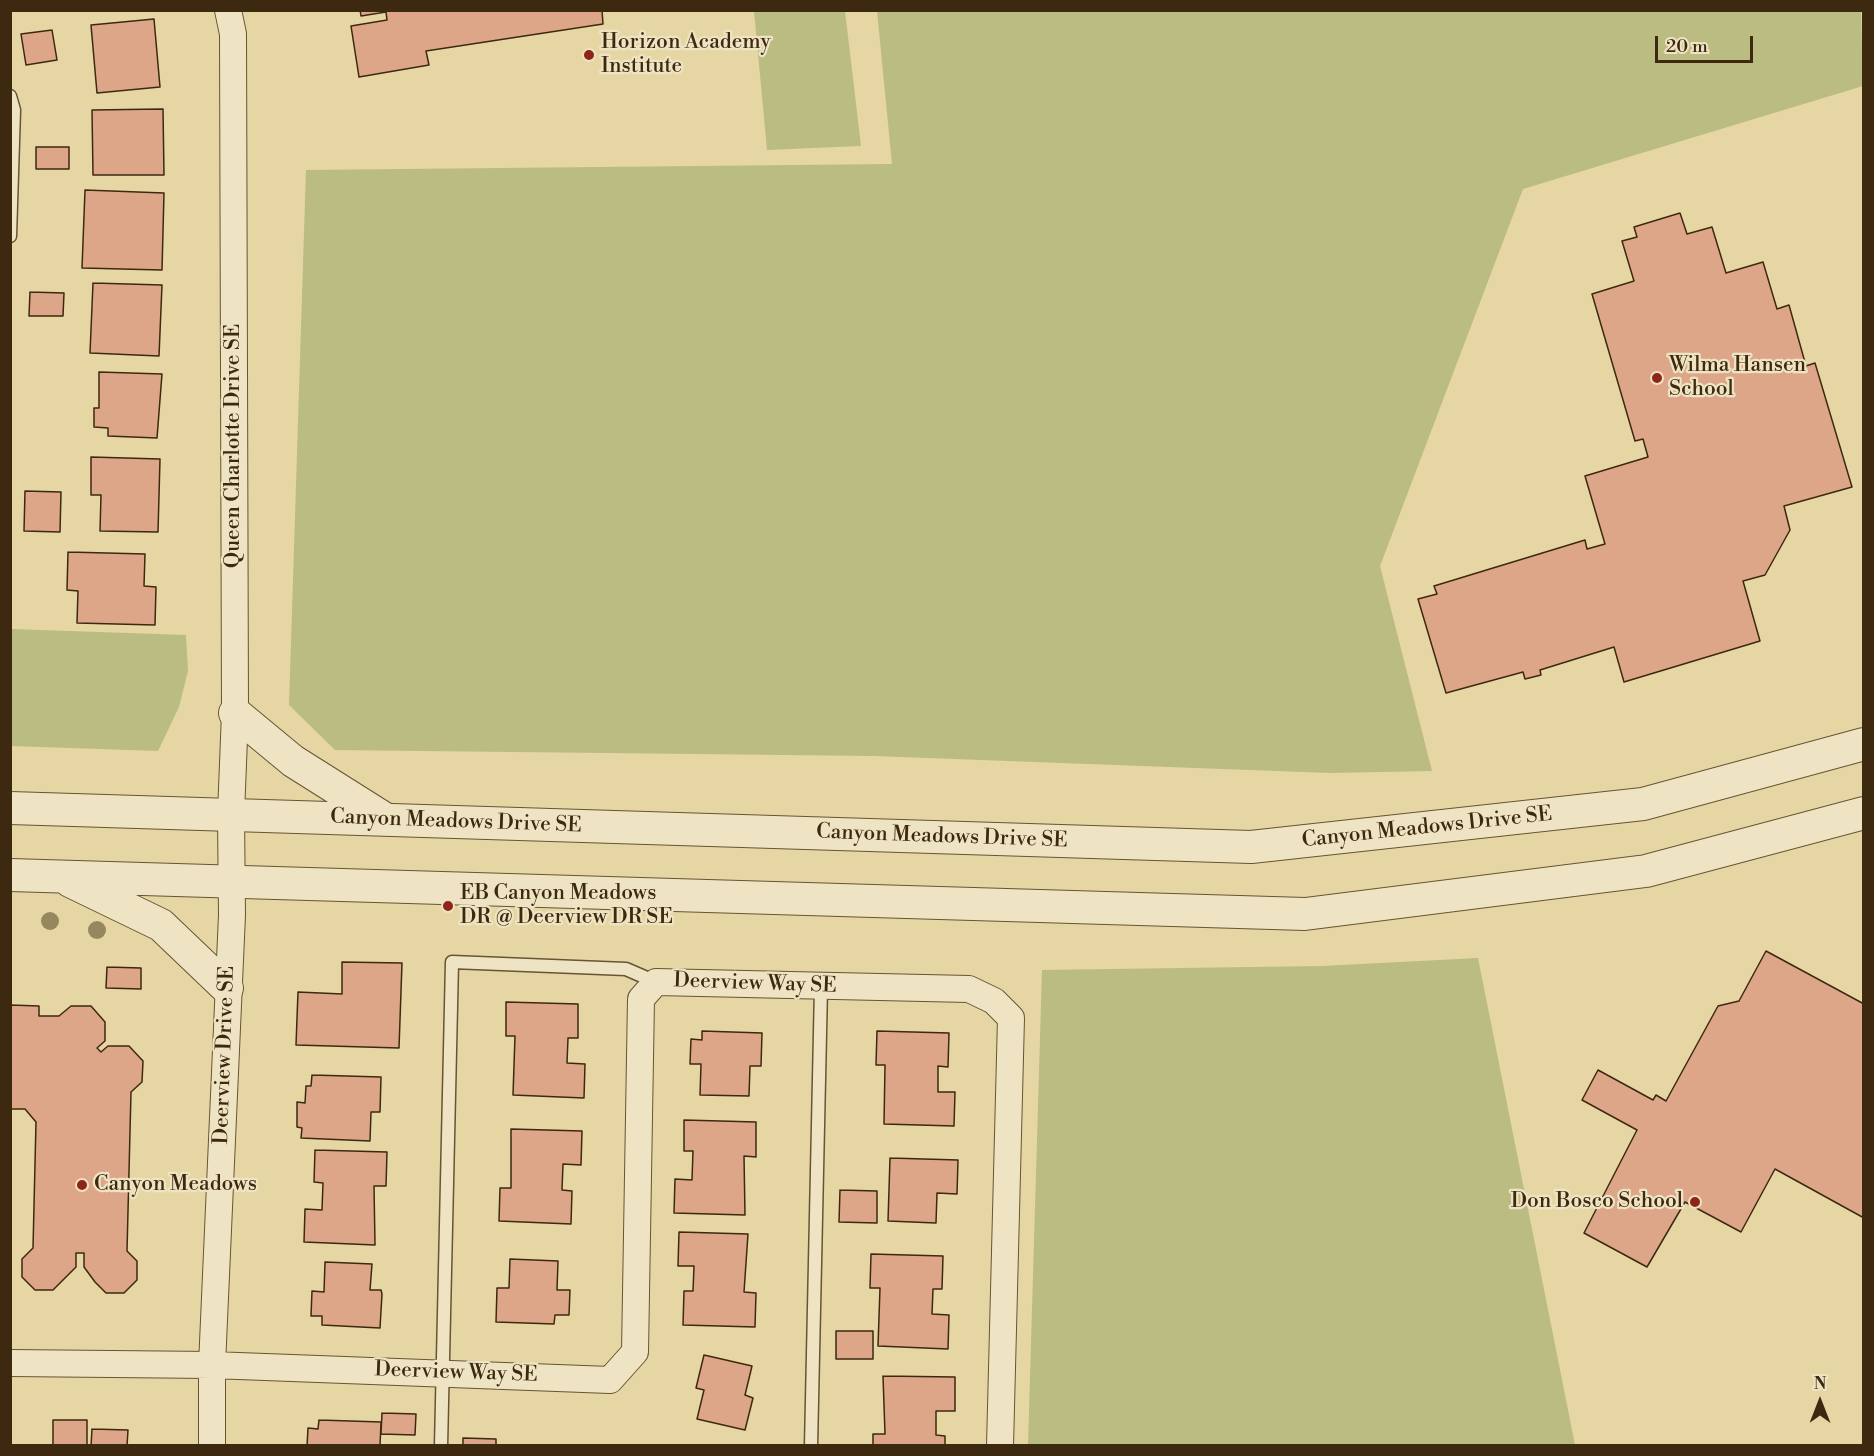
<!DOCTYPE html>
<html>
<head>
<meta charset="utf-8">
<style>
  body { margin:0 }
  #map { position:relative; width:1874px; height:1456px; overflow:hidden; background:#e5d6a3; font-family:"Libre Bodoni",serif }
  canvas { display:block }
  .frame { position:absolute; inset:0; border:12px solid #3d290f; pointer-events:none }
  .north { position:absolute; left:1790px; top:1372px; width:60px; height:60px; -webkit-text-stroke:4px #eee4c3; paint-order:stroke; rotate:0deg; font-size:16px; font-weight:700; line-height:24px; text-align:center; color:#3d290f }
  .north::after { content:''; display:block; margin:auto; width:21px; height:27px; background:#3d290f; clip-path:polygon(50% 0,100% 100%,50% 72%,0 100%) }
  .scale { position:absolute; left:1655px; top:36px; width:98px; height:27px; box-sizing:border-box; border:3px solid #3d290f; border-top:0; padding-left:8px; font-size:18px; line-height:21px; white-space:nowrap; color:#3d290f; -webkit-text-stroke:4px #eee4c3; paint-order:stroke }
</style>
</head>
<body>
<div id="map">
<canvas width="1874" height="1456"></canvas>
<div class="frame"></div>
<div class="north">N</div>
<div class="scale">20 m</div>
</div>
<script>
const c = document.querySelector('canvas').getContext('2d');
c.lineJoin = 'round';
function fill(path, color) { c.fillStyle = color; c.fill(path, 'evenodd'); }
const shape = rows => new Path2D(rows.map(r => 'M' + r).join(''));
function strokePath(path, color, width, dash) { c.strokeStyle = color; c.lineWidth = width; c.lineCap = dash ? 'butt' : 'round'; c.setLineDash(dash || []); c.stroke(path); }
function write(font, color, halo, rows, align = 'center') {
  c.font = font + ' "Libre Bodoni",serif'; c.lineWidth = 4.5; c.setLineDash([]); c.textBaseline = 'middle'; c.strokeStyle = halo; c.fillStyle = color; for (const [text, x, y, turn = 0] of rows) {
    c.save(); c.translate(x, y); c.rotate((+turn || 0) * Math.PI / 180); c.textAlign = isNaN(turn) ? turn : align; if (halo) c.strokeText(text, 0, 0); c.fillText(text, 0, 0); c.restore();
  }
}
const green = shape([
  [754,11,845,11,861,146,767,150],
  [877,11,1861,11,1863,86,1523,189,1380,566,1432,771,1330,773,874,756,335,750,289,705,306,170,892,164],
  [12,629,186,635,188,671,179,707,158,751,11,746],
  [1478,958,1575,1445,1028,1445,1042,970,1322,966]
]);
const building = shape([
  [360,10,602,10,603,24,426,51,429,65,359,77,351,26,387,20,386,12,361,16,360,10],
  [154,19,160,87,97,93,91,25,154,19],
  [52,30,57,60,26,65,21,34,52,30],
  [163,109,164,175,93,175,92,110,163,109],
  [36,147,69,147,69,169,36,169,36,147],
  [85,190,164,193,162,270,82,268,85,190],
  [1680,213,1687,234,1712,227,1726,273,1763,262,1777,309,1789,305,1806,366,1815,363,1852,487,1784,506,1790,530,1765,575,1743,581,1760,641,1624,682,1614,647,1540,670,1541,675,1525,679,1523,672,1446,693,1418,599,1437,594,1434,586,1585,540,1587,549,1605,544,1585,476,1648,457,1643,439,1635,441,1592,294,1634,281,1622,241,1637,237,1634,227,1680,213],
  [93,283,162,285,159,356,90,353,93,283],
  [30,292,64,293,63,316,29,316,30,292],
  [99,372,162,374,157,438,108,436,108,428,94,427,94,408,99,408,99,372],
  [91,457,160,459,158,532,100,531,101,495,91,495,91,457],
  [25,491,61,492,60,532,24,531,25,491],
  [68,552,145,554,144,586,156,587,155,625,77,623,78,591,67,590,68,552],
  [1766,951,1864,1004,1864,1218,1775,1169,1741,1232,1685,1202,1647,1267,1584,1233,1637,1130,1582,1100,1598,1070,1653,1100,1656,1095,1666,1101,1718,1006,1739,1001,1766,951],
  [342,962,402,963,399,1048,296,1045,298,992,342,994,342,962],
  [107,967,141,968,141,989,106,988,107,967],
  [506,1002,578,1004,578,1038,568,1038,567,1063,585,1064,584,1098,513,1095,515,1036,506,1036,506,1002],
  [10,1005,39,1006,39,1016,59,1016,71,1006,91,1006,105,1022,105,1041,97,1048,101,1052,108,1046,129,1046,143,1061,142,1082,131,1092,127,1251,137,1261,137,1280,124,1293,106,1293,95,1282,84,1267,84,1253,76,1253,76,1267,53,1290,35,1290,22,1277,22,1259,33,1248,36,1122,25,1109,10,1109,10,1005],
  [702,1031,762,1033,761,1066,750,1066,749,1096,700,1095,701,1064,690,1064,691,1039,702,1040,702,1031],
  [877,1031,949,1033,948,1067,938,1066,938,1092,955,1092,954,1126,884,1124,885,1065,876,1065,877,1031],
  [312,1075,381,1077,380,1112,371,1112,370,1141,301,1138,302,1128,297,1127,297,1102,305,1103,306,1086,311,1086,312,1075],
  [684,1120,756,1122,756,1157,744,1156,745,1215,674,1213,675,1179,692,1180,693,1151,684,1151,684,1120],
  [511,1129,582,1131,581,1165,563,1164,562,1190,572,1191,571,1224,499,1221,500,1188,511,1188,511,1129],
  [315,1150,387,1152,386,1186,374,1186,375,1245,304,1242,305,1209,322,1210,323,1183,314,1182,315,1150],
  [890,1158,958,1160,957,1194,937,1193,936,1223,888,1221,890,1158],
  [840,1190,877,1191,877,1223,839,1222,840,1190],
  [679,1232,748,1234,744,1292,756,1293,755,1327,683,1325,684,1291,693,1291,694,1266,678,1266,679,1232],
  [871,1254,943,1256,942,1289,933,1289,932,1314,949,1315,948,1349,878,1346,880,1288,870,1288,871,1254],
  [510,1259,558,1261,557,1290,570,1290,569,1315,555,1315,554,1324,496,1322,497,1288,509,1288,510,1259],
  [325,1262,372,1264,370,1290,381,1290,382,1294,380,1328,322,1325,322,1316,311,1316,312,1291,324,1292,325,1262],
  [836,1331,873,1331,873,1359,836,1359,836,1331],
  [704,1355,752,1366,745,1395,753,1398,745,1430,697,1419,704,1390,696,1388,704,1355],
  [883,1376,955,1377,955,1411,936,1411,936,1435,945,1436,945,1446,873,1446,873,1434,885,1434,883,1376],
  [382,1413,416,1414,415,1435,381,1434,382,1413],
  [53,1420,87,1420,87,1446,53,1446,53,1420],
  [319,1420,381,1422,380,1446,307,1446,308,1428,318,1429,319,1420],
  [92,1429,128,1430,127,1446,91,1446,92,1429],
  [463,1438,496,1439,496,1446,463,1446,463,1438]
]);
const service = shape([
  [10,96,14,110,10,236],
  [441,1446,452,962,626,969,656,982],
  [811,1446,821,987]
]);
const minor = shape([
  [10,1363,212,1365,610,1380,635,1352,641,999,656,982,969,989,994,1001,1011,1018,1000,1446],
  [212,1446,212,1365,232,915,231,814,235,713,233,34,228,10]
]);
const tertiary = shape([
  [235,713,293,761,385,819],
  [10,808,1251,847,1643,804,1864,744],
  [10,875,1305,914,1646,871,1864,813],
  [70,881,161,925,227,988]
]);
const trees = [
  [50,921],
  [97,930]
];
const markers = [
  [589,55,6,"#8f2418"],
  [1657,378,6,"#8f2418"],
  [448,906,6,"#8f2418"],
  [82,1185,6,"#8f2418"],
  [1695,1202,6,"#8f2418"]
];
const poiNames = [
  ["Horizon Academy",601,43],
  ["Institute",601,67],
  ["Wilma Hansen",1669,366],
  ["School",1669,390],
  ["EB Canyon Meadows",460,894],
  ["DR @ Deerview DR SE",460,918],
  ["Canyon Meadows",94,1185],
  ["Don Bosco School",1683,1202,"right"]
];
const streetNames = [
  ["Queen Charlotte Drive SE",234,446,-90],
  ["Canyon Meadows Drive SE",456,822,2],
  ["Canyon Meadows Drive SE",1427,828,-6],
  ["Canyon Meadows Drive SE",942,837,2],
  ["Deerview Way SE",755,984,2],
  ["Deerview Drive SE",225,1055,-88],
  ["Deerview Way SE",456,1373,2]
];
fill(green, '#babc81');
fill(building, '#dea689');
strokePath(building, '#3d290f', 1.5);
strokePath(service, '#675434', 15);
strokePath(minor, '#675434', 28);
strokePath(tertiary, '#675434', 34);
strokePath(service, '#eee4c3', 12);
strokePath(minor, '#eee4c3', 26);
strokePath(tertiary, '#eee4c3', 32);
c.fillStyle = '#96875e';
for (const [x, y] of trees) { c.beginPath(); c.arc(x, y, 9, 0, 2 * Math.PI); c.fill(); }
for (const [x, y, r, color] of markers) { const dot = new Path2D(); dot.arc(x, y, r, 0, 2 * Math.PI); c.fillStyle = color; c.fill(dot); strokePath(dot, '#eee4c3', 2); }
write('21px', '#3d290f', '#eee4c3', poiNames, 'left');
write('21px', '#3d290f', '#eee4c3', streetNames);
</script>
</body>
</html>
